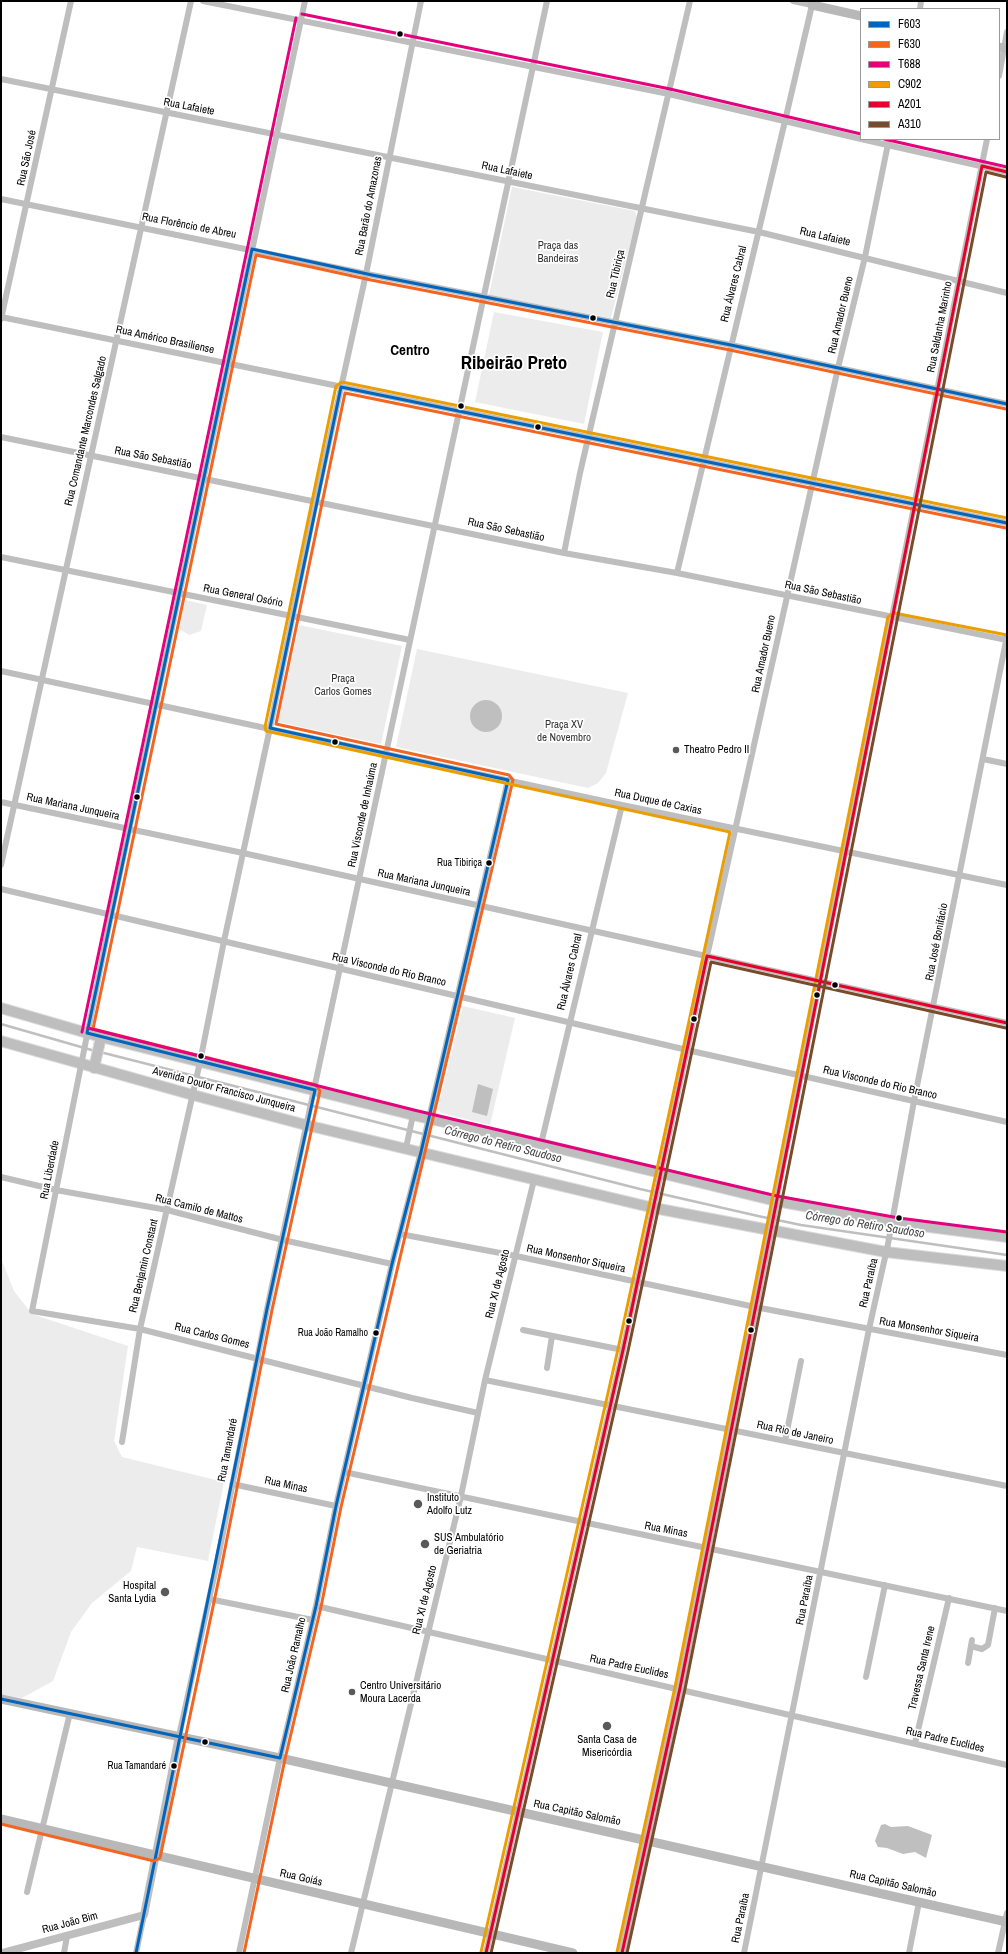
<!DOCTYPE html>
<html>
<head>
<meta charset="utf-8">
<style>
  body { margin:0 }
  #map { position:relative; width:1008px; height:1954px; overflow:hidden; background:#fff; font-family:"Archivo Narrow",sans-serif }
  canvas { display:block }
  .frame { position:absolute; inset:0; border:2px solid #000; pointer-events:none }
  .legend { position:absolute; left:860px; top:8px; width:140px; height:132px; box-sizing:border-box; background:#fff; border:1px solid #999; margin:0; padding:5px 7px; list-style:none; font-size:12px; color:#000 }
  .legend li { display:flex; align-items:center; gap:8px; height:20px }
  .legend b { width:20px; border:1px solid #999 }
</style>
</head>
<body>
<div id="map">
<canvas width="1008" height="1954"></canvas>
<div class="frame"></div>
<ul class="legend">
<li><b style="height:5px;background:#0065bd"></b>F603</li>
<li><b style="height:5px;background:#f26522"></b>F630</li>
<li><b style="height:5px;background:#e5007d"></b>T688</li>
<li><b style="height:5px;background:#eb9e00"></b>C902</li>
<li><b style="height:5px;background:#e4002b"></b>A201</li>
<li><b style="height:5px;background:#7a4b2a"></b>A310</li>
</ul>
</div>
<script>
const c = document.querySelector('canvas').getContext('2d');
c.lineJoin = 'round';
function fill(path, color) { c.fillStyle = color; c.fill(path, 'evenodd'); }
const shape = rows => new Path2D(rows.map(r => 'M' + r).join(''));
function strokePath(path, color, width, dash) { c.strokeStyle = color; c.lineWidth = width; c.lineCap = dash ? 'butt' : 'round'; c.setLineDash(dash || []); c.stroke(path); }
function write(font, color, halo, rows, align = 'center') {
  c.font = font + ' "Archivo Narrow",sans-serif'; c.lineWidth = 3.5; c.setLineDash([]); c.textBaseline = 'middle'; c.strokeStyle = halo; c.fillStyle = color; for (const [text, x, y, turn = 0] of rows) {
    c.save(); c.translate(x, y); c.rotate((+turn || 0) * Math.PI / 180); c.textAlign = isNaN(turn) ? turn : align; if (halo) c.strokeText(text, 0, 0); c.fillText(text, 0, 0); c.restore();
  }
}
const green = shape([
  [512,187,635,211,637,217,611,318,489,295],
  [494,312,603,332,584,424,475,402],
  [185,600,207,605,201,631,189,635,179,629],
  [299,625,402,646,381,744,278,722],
  [417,649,628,693,606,773,598,783,588,788,396,747],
  [463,1006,515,1018,490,1125,441,1113,438,1109],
  [1,1258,14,1291,32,1314,128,1346,114,1441,122,1457,224,1482,208,1561,137,1547,131,1571,92,1603,71,1632,53,1681,22,1698,1,1695]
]);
const water = shape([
  '470 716a16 16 0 1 1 32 0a16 16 0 1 1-32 0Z',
  [478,1084,493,1089,487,1116,472,1112],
  [885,1824,891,1827,908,1826,932,1835,926,1858,915,1852,903,1854,887,1848,878,1847,875,1841,881,1825]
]);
const stream = shape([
  [1,1024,95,1051],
  [100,1052,640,1189,758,1216,801,1225,1007,1255]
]);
const minor = shape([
  [203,1,669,94,861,139],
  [305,1,111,915,32,1311,140,1329,412,1398,478,1413],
  [920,9,921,1],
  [999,76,1007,32],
  [1,79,759,232,1007,293],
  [861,139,1007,172],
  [1,199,372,275,731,345,1007,404],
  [1,317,1007,523],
  [1,319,71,1],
  [1,437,564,553,677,573,1007,640],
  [564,553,580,473,690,1],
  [1,557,410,640],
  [677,573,785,121,812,5,793,1],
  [1,671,622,805,1007,885],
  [983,759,1007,764],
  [1,802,243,853,1007,1023],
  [1,865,191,1],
  [1,889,687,1050,1007,1122],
  [541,1144,622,805],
  [406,1148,413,1115],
  [1,1177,56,1190,167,1210,283,1240,392,1264],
  [776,1201,987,139],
  [400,1234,516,1256,755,1307,1007,1355],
  [523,1330,623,1350],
  [547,1368,552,1336],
  [485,1380,1007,1486],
  [785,1441,801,1361],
  [122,1442,140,1329,200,1062,224,941,270,728,316,501,366,274,421,1],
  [344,1472,1007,1611],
  [232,1484,336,1506],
  [209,1599,313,1620],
  [316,1606,1007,1765],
  [971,1646,982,1649,988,1645,995,1608],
  [968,1663,972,1640],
  [866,1677,885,1585],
  [179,1736,217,1563,267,1309,547,1],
  [915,1743,949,1598],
  [27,1892,70,1713],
  [64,1953,67,1936],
  [136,1953,144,1915],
  [239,1953,280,1758,316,1606,336,1506,392,1264,421,1152,508,780],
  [351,1953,461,1496,485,1380,534,1180],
  [486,1953,623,1350,707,956,838,368,865,257,889,139],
  [744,1953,869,1329,888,1244,914,1101,1007,636],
  [909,1953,919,1902],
  [998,1953,1007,1913]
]);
const tertiary = shape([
  [2,1953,144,1915,179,1736],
  [622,1953,680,1688,776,1201]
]);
const secondary = shape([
  [812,1,812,5,861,16],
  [999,47,1007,49],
  [1,1699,280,1758,1007,1922],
  [1,1819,573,1953]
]);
const primary = shape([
  [1,1008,101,1037,413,1115,541,1144,776,1201,898,1223,1007,1237],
  [1,1041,193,1095,306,1125,654,1208,886,1252,1007,1266],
  [94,1068,101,1037]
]);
const bus1 = shape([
  [1,1699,280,1758,316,1606,336,1506,392,1264,421,1152,508,780,270,728,341,387,1007,523],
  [136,1953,267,1309,315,1090,87,1033,252,249,372,275,731,345,1007,404]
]);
const bus2 = shape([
  [1,1824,154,1861,160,1858,222,1564,272,1310,320,1091,316,1085,93,1029,256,255,371,280,730,350,1006,409],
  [244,1953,285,1759,321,1607,341,1507,513,780,509,775,276,724,345,393,1006,528]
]);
const bus3 = shape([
  [302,14,670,89,861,134],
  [884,139,1007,167],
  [88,1028,414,1110,777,1196,899,1218,1007,1232],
  [82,1032,296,18]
]);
const bus4 = shape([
  [481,1952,618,1349,730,832,266,731,265,727,336,386,342,382,1007,518],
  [617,1952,675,1687,888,617,894,613,1007,635]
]);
const bus5 = shape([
  [486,1953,623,1350,707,956,1007,1023],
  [622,1953,680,1688,982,166,1007,172]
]);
const bus6 = shape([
  [491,1953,628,1351,711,962,1006,1028],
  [627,1953,685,1689,986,172,1006,177]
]);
const markers = [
  [400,34,3.5,"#000"],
  [593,318,3.5,"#000"],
  [461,406,3.5,"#000"],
  [538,427,3.5,"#000"],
  [335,742,3.5,"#000"],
  [676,750,4,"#595959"],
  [137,797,3.5,"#000"],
  [489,863,3.5,"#000"],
  [835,985,3.5,"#000"],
  [817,995,3.5,"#000"],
  [694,1019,3.5,"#000"],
  [201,1056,3.5,"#000"],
  [899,1218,3.5,"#000"],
  [629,1321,3.5,"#000"],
  [751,1330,3.5,"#000"],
  [376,1333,3.5,"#000"],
  [418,1504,5,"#595959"],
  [425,1544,5,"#595959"],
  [165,1592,5,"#595959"],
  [352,1692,4,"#595959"],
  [607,1726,5,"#595959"],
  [205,1742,3.5,"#000"],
  [174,1766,3.5,"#000"]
];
const busNames = [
  ["Rua Tibiriça",482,863],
  ["Rua João Ramalho",368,1333],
  ["Rua Tamandaré",166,1766]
];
const streetNames = [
  ["Rua Lafaiete",189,107,11],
  ["Rua São José",27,158,-78],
  ["Rua Lafaiete",507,171,12],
  ["Rua Barão do Amazonas",369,206,-79],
  ["Rua Florêncio de Abreu",189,226,11],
  ["Rua Lafaiete",825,237,13],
  ["Rua Tibiriça",616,274,-77],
  ["Rua Álvares Cabral",734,284,-76],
  ["Rua Amador Bueno",841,315,-77],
  ["Rua Saldanha Marinho",940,327,-79],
  ["Rua Américo Brasiliense",165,340,12],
  ["Rua Comandante Marcondes Salgado",86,431,-77],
  ["Rua São Sebastião",153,458,11],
  ["Rua São Sebastião",506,530,12],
  ["Rua São Sebastião",823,593,12],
  ["Rua General Osório",243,596,11],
  ["Rua Amador Bueno",764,654,-78],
  ["Rua Duque de Caxias",658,802,12],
  ["Rua Mariana Junqueira",73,807,12],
  ["Rua Visconde de Inhaúma",363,815,-78],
  ["Rua Mariana Junqueira",424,883,12],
  ["Rua José Bonifácio",937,942,-79],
  ["Rua Visconde do Rio Branco",389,970,13],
  ["Rua Álvares Cabral",570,972,-77],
  ["Rua Visconde do Rio Branco",880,1083,13],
  ["Avenida Doutor Francisco Junqueira",224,1090,15],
  ["Rua Liberdade",50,1170,-79],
  ["Rua Camilo de Mattos",199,1209,14],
  ["Rua Monsenhor Siqueira",576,1259,12],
  ["Rua Benjamin Constant",144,1266,-77],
  ["Rua Paraíba",869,1283,-77],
  ["Rua XI de Agosto",498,1284,-76],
  ["Rua Monsenhor Siqueira",929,1330,10],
  ["Rua Carlos Gomes",212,1336,14],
  ["Rua Rio de Janeiro",795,1433,12],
  ["Rua Tamandaré",228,1450,-79],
  ["Rua Minas",286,1485,12],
  ["Rua Minas",666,1530,11],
  ["Rua XI de Agosto",425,1600,-76],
  ["Rua Paraíba",805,1600,-79],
  ["Rua João Ramalho",294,1655,-77],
  ["Rua Padre Euclides",629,1667,12],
  ["Travessa Santa Irene",922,1668,-77],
  ["Rua Padre Euclides",945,1740,13],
  ["Rua Capitão Salomão",577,1813,12],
  ["Rua Goiás",301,1878,13],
  ["Rua Capitão Salomão",893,1884,13],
  ["Rua Paraíba",741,1918,-78],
  ["Rua João Bim",70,1923,-15]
];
const parkNames = [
  ["Praça das",558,246],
  ["Bandeiras",558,259],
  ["Praça",343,679],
  ["Carlos Gomes",343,692],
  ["Praça XV",564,725],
  ["de Novembro",564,738]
];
const poiNames = [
  ["Theatro Pedro II",684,750],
  ["Instituto",427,1498],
  ["Adolfo Lutz",427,1511],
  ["SUS Ambulatório",434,1538],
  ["de Geriatria",434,1551],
  ["Hospital",156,1586,"right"],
  ["Santa Lydia",156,1599,"right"],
  ["Centro Universitário",360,1686],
  ["Moura Lacerda",360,1699],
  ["Santa Casa de",607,1740,"center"],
  ["Misericórdia",607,1753,"center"]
];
const waterNames = [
  ["Córrego do Retiro Saudoso",503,1145,14],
  ["Córrego do Retiro Saudoso",865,1225,9]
];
const districtNames = [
  ["Centro",410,351]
];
const townNames = [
  ["Ribeirão Preto",514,364]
];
fill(green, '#ececec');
fill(water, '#bfbfbf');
strokePath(stream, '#bfbfbf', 2.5);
strokePath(primary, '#dbdbdb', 12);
strokePath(minor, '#bebebe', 6);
strokePath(tertiary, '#bebebe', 8);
strokePath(secondary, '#b8b8b8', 9);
strokePath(primary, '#bebebe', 10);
strokePath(bus1, '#0065bd', 3);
strokePath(bus2, '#f26522', 3);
strokePath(bus3, '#e5007d', 3);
strokePath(bus4, '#eb9e00', 3);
strokePath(bus5, '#e4002b', 3);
strokePath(bus6, '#7a4b2a', 3);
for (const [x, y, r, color] of markers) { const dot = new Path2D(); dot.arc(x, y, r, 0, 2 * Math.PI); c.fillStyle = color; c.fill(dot); strokePath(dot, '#fff', 1.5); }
write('10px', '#000', '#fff', busNames, 'right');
write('11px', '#000', '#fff', streetNames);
write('11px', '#333', '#fff', parkNames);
write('11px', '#000', '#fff', poiNames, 'left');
write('italic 12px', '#444', '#fff', waterNames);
write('bold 15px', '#000', '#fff', districtNames);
write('bold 19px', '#000', '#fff', townNames);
</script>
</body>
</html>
